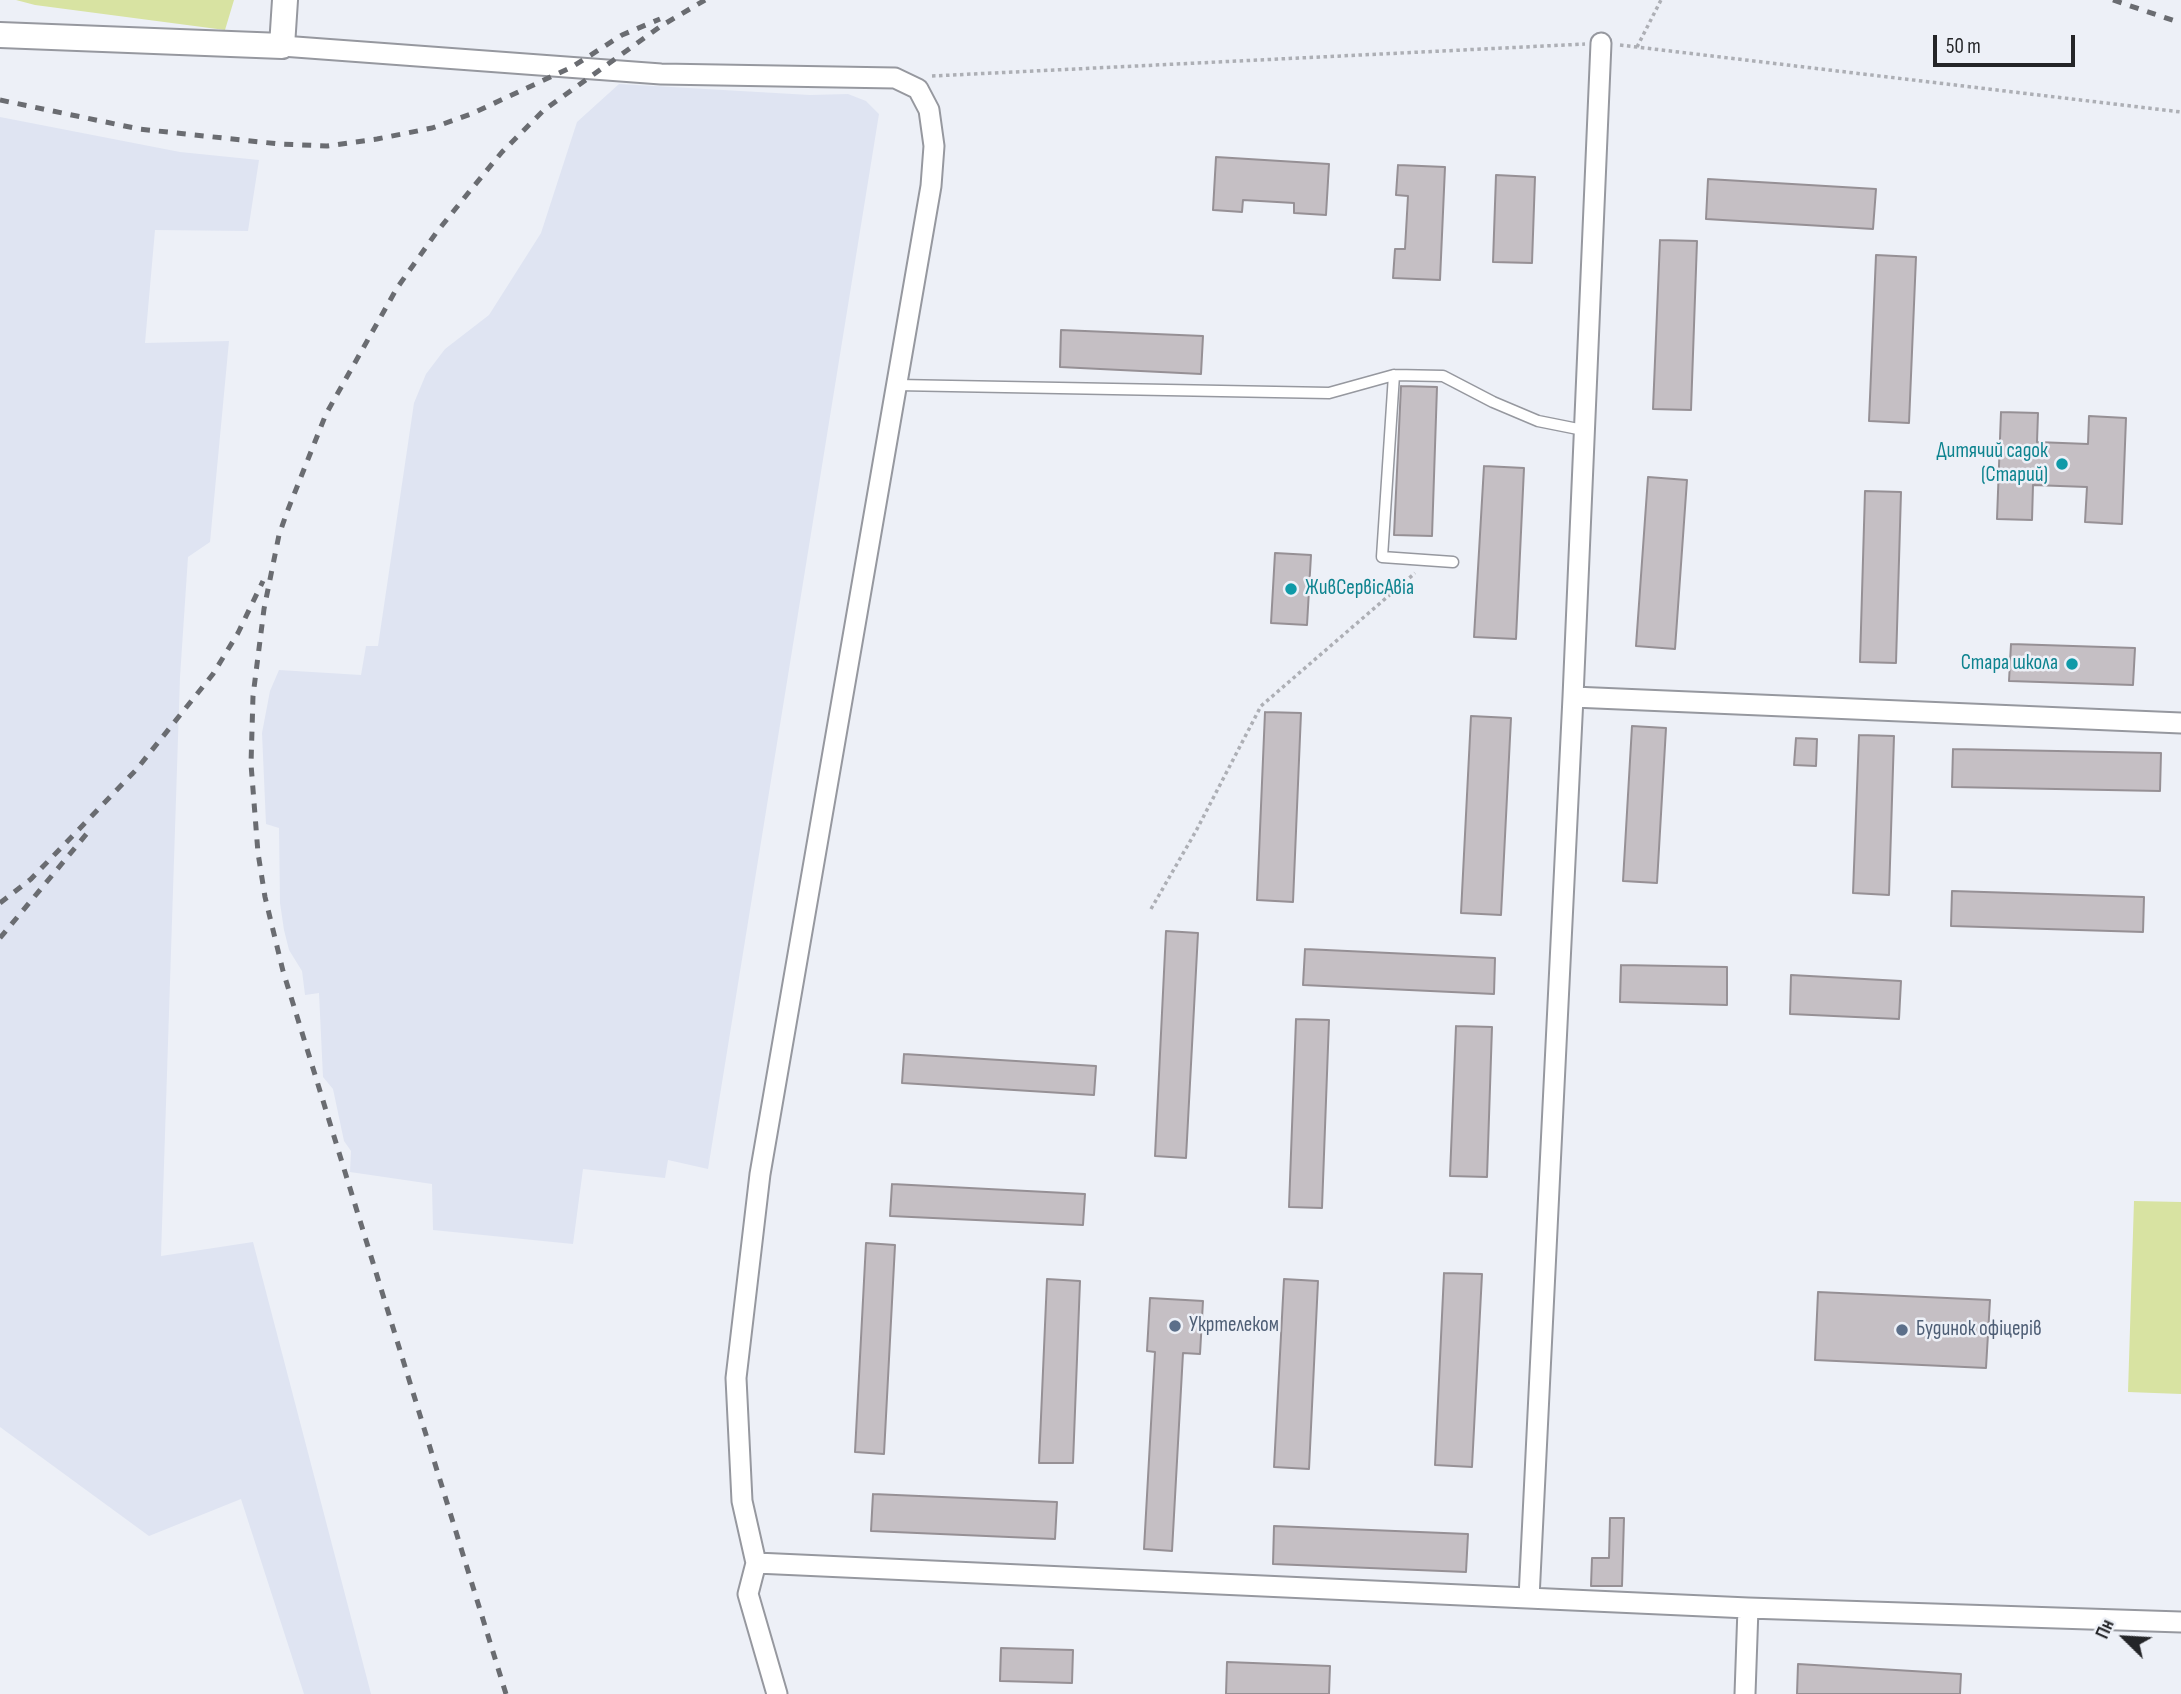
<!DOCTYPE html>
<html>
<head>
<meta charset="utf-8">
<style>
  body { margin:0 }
  #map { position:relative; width:2181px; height:1694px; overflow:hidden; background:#edf0f7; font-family:"Sofia Sans Condensed",sans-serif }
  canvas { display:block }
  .north { position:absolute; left:2090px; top:1603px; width:70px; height:70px; -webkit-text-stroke:5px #edf0f7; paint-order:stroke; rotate:294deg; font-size:19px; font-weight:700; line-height:28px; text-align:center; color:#242528 }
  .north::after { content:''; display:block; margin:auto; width:24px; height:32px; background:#242528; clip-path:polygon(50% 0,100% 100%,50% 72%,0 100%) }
  .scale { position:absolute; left:1933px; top:35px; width:142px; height:32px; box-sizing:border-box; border:4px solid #242528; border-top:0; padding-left:9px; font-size:21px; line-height:24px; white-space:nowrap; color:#242528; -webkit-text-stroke:5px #edf0f7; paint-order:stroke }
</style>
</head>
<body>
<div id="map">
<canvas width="2181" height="1694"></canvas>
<div class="north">Пн</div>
<div class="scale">50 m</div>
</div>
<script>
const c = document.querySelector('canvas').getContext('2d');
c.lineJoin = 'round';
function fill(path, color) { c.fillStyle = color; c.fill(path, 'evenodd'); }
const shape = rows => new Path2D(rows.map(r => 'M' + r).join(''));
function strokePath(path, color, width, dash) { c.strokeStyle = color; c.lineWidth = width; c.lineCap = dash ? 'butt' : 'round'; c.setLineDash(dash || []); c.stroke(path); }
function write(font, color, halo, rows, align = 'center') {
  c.font = font + ' "Sofia Sans Condensed",sans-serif'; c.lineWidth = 5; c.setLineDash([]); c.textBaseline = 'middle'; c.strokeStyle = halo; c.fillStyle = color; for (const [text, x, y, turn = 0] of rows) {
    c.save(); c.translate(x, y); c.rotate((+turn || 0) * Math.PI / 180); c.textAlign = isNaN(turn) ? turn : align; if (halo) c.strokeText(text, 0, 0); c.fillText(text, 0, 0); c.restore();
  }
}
const built = shape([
  [619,84,810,95,848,94,866,101,879,114,708,1169,668,1160,665,1178,583,1169,573,1244,433,1230,432,1184,350,1172,351,1151,344,1141,333,1089,323,1077,319,993,305,995,302,971,289,950,284,930,280,903,279,828,266,824,262,733,270,691,279,670,361,675,366,646,378,646,414,403,426,374,445,349,489,315,541,233,577,122],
  [0,117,180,152,259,160,248,231,155,230,145,343,229,341,210,542,188,557,180,677,161,1256,253,1242,371,1694,304,1694,241,1499,149,1536,0,1427]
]);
const green = shape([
  [16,0,234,0,225,30,35,5],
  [2134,1201,2181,1202,2181,1394,2128,1392]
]);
const building = shape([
  [1216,157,1329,164,1326,215,1294,213,1294,203,1243,200,1242,212,1213,210,1216,157],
  [1398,165,1445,167,1440,280,1393,278,1395,249,1405,249,1408,196,1396,195,1398,165],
  [1496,175,1535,177,1532,263,1493,262,1496,175],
  [1708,179,1876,189,1873,229,1706,219,1708,179],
  [1660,240,1697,241,1691,410,1653,409,1660,240],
  [1876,255,1916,257,1909,423,1869,421,1876,255],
  [1061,330,1203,336,1201,374,1060,367,1061,330],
  [1401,386,1437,387,1432,536,1394,535,1401,386],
  [2001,412,2038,413,2037,442,2088,444,2089,416,2126,418,2122,524,2085,522,2087,487,2033,485,2032,520,1997,519,2001,412],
  [1484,466,1524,468,1516,639,1474,637,1484,466],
  [1648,477,1687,480,1675,649,1636,646,1648,477],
  [1865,491,1901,492,1896,663,1860,662,1865,491],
  [1275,553,1311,555,1307,625,1271,623,1275,553],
  [2011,644,2135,648,2133,685,2009,681,2011,644],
  [1265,712,1301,713,1293,902,1257,900,1265,712],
  [1471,716,1511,718,1501,915,1461,913,1471,716],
  [1632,726,1666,728,1657,883,1623,881,1632,726],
  [1859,735,1894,736,1889,895,1853,893,1859,735],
  [1796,738,1817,739,1816,766,1794,765,1796,738],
  [1953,749,2161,753,2160,791,1952,787,1953,749],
  [1952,891,2144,897,2143,932,1951,926,1952,891],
  [1166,931,1198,933,1186,1158,1155,1156,1166,931],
  [1305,949,1495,958,1494,994,1303,985,1305,949],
  [1621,965,1727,967,1727,1005,1620,1002,1621,965],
  [1791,975,1901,981,1899,1019,1790,1014,1791,975],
  [1296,1019,1329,1020,1322,1208,1289,1207,1296,1019],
  [1456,1026,1492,1027,1487,1177,1450,1176,1456,1026],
  [904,1054,1096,1066,1094,1095,902,1083,904,1054],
  [892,1184,1085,1194,1083,1225,890,1216,892,1184],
  [866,1243,895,1245,884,1454,855,1452,866,1243],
  [1444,1273,1482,1274,1472,1467,1435,1465,1444,1273],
  [1047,1279,1080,1281,1073,1463,1039,1463,1047,1279],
  [1284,1279,1318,1281,1309,1469,1274,1467,1284,1279],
  [1818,1292,1990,1300,1986,1368,1815,1360,1818,1292],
  [1150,1298,1203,1301,1200,1354,1183,1353,1172,1551,1144,1549,1155,1352,1147,1351,1150,1298],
  [873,1494,1057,1502,1055,1539,871,1531,873,1494],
  [1610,1518,1624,1518,1622,1586,1591,1586,1592,1558,1609,1558,1610,1518],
  [1274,1526,1468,1534,1466,1572,1273,1564,1274,1526],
  [1001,1648,1073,1650,1072,1683,1000,1681,1001,1648],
  [1227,1662,1330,1666,1329,1694,1226,1694,1227,1662],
  [1798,1664,1961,1674,1960,1694,1797,1694,1798,1664]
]);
const path = shape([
  [1620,45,2181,112],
  [1637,47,1661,0],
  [932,76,1585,44],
  [1151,909,1196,831,1261,706,1415,573]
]);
const service = shape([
  [1394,375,1382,557,1453,562],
  [897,385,1329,393,1394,375,1443,376,1493,402,1538,421,1583,430]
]);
const minor = shape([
  [282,46,661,74,895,78,918,89,929,110,934,146,931,186,760,1174,736,1378,742,1501,756,1563,748,1594,777,1694],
  [1573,697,2181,723],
  [756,1563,1748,1608,2181,1622],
  [1529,1598,1573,697,1601,43],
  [1745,1694,1748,1608]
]);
const tertiary = shape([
  [0,35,282,46,285,0]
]);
const rail = shape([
  [2113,0,2181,23],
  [0,100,139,129,279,144,327,146,377,139,432,128,471,114,572,67,622,35,660,19],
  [0,903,31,879,136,770,213,674,238,633,263,581],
  [0,938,89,831],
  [506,1694,283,971,265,897,258,853,251,764,253,696,264,609,279,535,287,512,326,414,397,288,436,233,469,192,502,152,544,110,661,26,705,0]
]);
const markers = [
  [2062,464,7,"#0f9aa8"],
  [1291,589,7,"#0f9aa8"],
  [2072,664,7,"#0f9aa8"],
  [1175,1326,7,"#5c6f8a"],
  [1902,1330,7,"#5c6f8a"]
];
const cultureNames = [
  ["Дитячий садок",2048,452],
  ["(Старий)",2048,476],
  ["ЖивСервісАвіа",1305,589,"left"],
  ["Стара школа",2058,664]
];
const serviceNames = [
  ["Укртелеком",1189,1326],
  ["Будинок офіцерів",1916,1330]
];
fill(built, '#dfe4f2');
fill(green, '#d8e3a2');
fill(building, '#c5bfc4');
strokePath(building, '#969095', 2);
strokePath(service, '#96989f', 13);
strokePath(minor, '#96989f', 23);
strokePath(tertiary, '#96989f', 28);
strokePath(path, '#adafb5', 3.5, [3.5, 3.5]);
strokePath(service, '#fff', 10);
strokePath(minor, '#fff', 19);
strokePath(tertiary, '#fff', 24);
strokePath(rail, '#6a6c71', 5, [9, 9]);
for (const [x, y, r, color] of markers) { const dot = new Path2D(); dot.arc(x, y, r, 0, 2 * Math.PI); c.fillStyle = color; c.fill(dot); strokePath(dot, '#edf0f7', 2.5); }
write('21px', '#0d838f', '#edf0f7', cultureNames, 'right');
write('21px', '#4e5e75', '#edf0f7', serviceNames, 'left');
</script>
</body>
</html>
